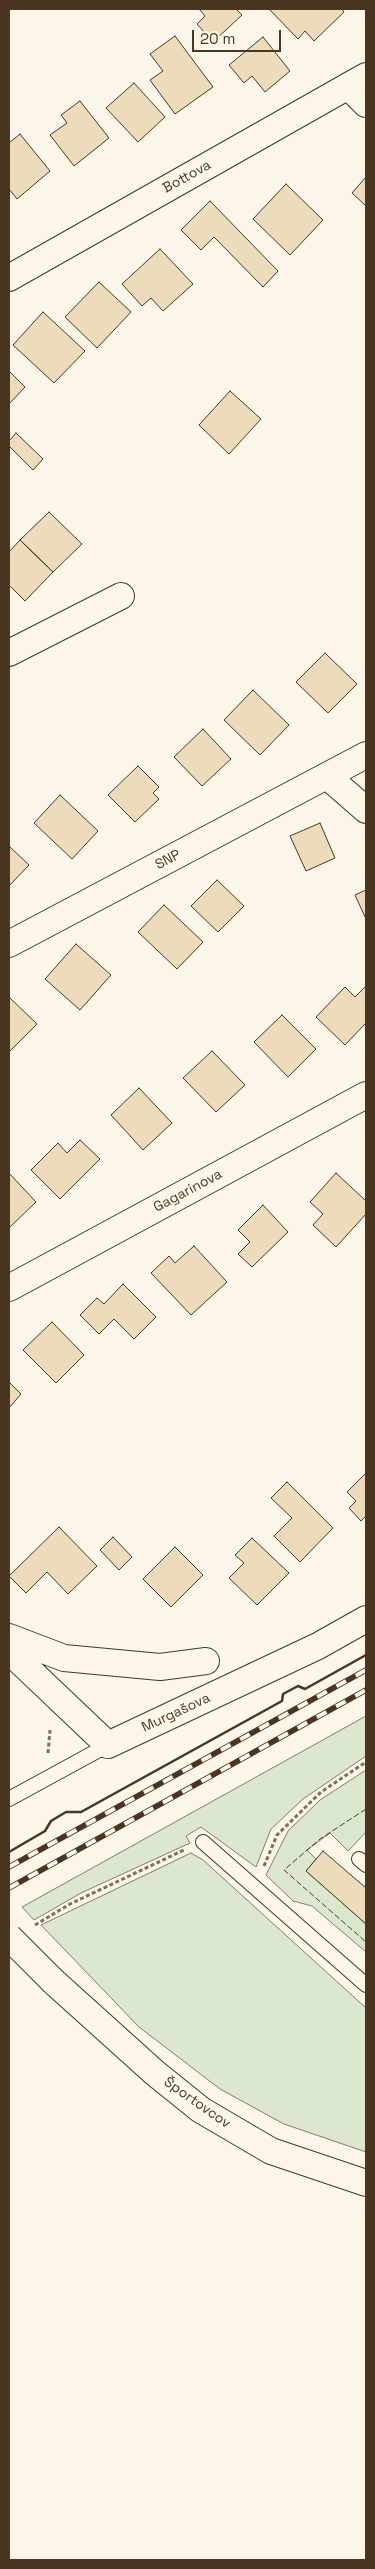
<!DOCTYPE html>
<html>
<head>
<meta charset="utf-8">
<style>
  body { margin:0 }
  #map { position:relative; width:375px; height:2569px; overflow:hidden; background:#fbf6e9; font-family:"Space Grotesk",sans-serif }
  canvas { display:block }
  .frame { position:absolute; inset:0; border:10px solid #4a3520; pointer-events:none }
  .scale { position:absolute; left:192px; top:30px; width:89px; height:22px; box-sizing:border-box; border:2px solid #4a3520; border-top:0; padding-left:6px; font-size:15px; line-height:18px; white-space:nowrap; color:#4a3520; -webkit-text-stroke:4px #fbf6e9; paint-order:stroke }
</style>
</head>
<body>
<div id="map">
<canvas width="375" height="2569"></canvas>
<div class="frame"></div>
<div class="scale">20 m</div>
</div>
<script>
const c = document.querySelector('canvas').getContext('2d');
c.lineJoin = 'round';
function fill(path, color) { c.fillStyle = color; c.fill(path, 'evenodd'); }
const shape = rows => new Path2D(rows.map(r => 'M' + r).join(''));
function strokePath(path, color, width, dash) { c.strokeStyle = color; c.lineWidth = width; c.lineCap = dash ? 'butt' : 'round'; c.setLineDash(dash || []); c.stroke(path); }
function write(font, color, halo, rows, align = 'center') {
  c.font = font + ' "Space Grotesk",sans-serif'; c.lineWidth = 4; c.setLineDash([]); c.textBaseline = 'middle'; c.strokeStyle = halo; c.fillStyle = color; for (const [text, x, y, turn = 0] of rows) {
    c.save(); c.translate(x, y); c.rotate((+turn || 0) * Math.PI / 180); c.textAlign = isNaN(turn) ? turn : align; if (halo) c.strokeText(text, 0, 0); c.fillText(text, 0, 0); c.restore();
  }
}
const green = shape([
  [366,1716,366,1756,303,1799,271,1829,256,1867,201,1827,186,1836,190,1843,81,1893,34,1920,22,1907,366,1716],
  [366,1770,366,1832,348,1851,330,1833,307,1850,316,1859,306,1871,366,1924,366,1952,312,1906,293,1901,266,1875,288,1831,320,1800,366,1770],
  [191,1853,203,1860,366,2008,366,2152,284,2124,220,2089,139,2027,41,1925,191,1853]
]);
const building = shape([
  [199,9,236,9,242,15,213,42,197,24,205,16,199,9],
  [269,9,342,9,344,12,314,41,305,31,298,39,269,9],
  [175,36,213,87,175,114,150,80,163,71,150,54,175,36],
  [263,37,290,71,265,92,252,76,244,83,229,65,263,37],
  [134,83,165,117,138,142,106,108,134,83],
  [80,101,109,138,74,166,50,135,67,123,61,115,80,101],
  [20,134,50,171,17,199,9,189,9,143,20,134],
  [366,177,366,206,352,193,366,177],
  [286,184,323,220,290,255,253,219,286,184],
  [210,201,278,271,263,287,214,237,201,250,181,230,210,201],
  [160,249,193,284,163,311,151,298,142,306,122,284,160,249],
  [99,282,131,312,97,348,65,317,99,282],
  [43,312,85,351,54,383,13,345,43,312],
  [9,371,25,387,9,404,9,371],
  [230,391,261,419,229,454,199,425,230,391],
  [16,433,43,459,33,470,9,446,9,441,16,433],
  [49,512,82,544,53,572,20,540,49,512],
  [20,540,53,572,25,601,9,585,9,552,20,540],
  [325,653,357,684,328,713,296,682,325,653],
  [253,690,289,725,260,755,224,720,253,690],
  [203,729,231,759,202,786,174,757,203,729],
  [138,766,159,787,153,793,159,799,135,822,108,795,138,766],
  [60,795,98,831,72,859,34,823,60,795],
  [320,823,335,858,306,871,290,836,320,823],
  [9,846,29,865,9,886,9,846],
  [217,880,244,906,218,932,191,906,217,880],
  [366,890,366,919,355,895,366,890],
  [164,905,203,942,177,969,138,932,164,905],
  [76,944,111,975,80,1010,45,979,76,944],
  [366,986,366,1023,345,1045,316,1017,345,987,355,997,366,986],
  [9,997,37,1024,10,1051,9,1049,9,997],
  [282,1015,316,1049,288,1077,254,1042,282,1015],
  [212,1051,245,1085,216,1112,183,1078,212,1051],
  [139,1088,172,1123,143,1150,111,1115,139,1088],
  [80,1140,100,1159,60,1199,31,1170,58,1143,67,1153,80,1140],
  [9,1173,36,1202,9,1228,9,1173],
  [336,1173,366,1201,366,1214,336,1247,313,1225,323,1214,310,1202,336,1173],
  [263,1205,288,1232,252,1267,238,1254,250,1242,238,1230,263,1205],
  [194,1246,227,1282,191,1315,151,1273,169,1256,175,1263,194,1246],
  [123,1284,156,1317,134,1339,114,1319,99,1334,80,1315,97,1298,104,1304,123,1284],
  [52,1322,84,1355,56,1383,23,1350,52,1322],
  [9,1382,21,1394,9,1408,9,1382],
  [366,1473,366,1516,361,1521,349,1508,356,1501,347,1492,366,1473],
  [287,1482,333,1528,300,1562,274,1536,292,1518,271,1498,287,1482],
  [59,1527,97,1566,68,1594,47,1572,26,1593,9,1576,59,1527],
  [113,1537,132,1557,119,1570,100,1550,113,1537],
  [252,1538,289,1573,257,1605,229,1578,244,1563,235,1555,252,1538],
  [175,1547,203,1575,171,1607,143,1579,175,1547],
  [323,1851,366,1888,366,1924,306,1871,323,1851]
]);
const path = shape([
  [48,1753,50,1730],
  [264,1866,277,1835,321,1792,366,1762],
  [35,1925,70,1904,184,1850]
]);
const service = shape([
  [9,1799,108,1745],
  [203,1842,366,1985],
  [359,1859,366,1865]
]);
const minor = shape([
  [348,86,366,104],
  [9,278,366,76],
  [9,653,121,596],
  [327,776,366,810],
  [9,944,366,755],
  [9,1288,366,1095],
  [9,1637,64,1658,160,1667,206,1661],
  [9,1651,108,1745,318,1646,366,1619],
  [54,1982,155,2073,201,2110,271,2151,366,2183]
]);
const rail = shape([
  [9,1867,366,1670],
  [9,1888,366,1690]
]);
const minorBridge = shape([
  [9,1937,54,1982]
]);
const fence = shape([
  [366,1809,320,1839,284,1870,366,1942]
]);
const wall = shape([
  [9,1852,45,1831,51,1821,66,1812,81,1812,282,1701,283,1694,298,1686,305,1689,366,1655]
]);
const streetNames = [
  ["Bottova",187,177,-29],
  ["SNP",168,860,-28],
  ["Gagarinova",188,1191,-28],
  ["Murgašova",176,1713,-25],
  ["Športovcov",197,2103,35]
];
fill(green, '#dce7d0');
strokePath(green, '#887966', 1);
fill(building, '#ecdcbc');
strokePath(building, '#4a3520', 1);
strokePath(service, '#4a3520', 16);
strokePath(minor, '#4a3520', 28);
strokePath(path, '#7f6f5c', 3, [4, 2.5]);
strokePath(service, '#fbf6e9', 14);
strokePath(minor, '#fbf6e9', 26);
strokePath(rail, '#4a3520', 5.5);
strokePath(rail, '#fbf6e9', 4, [11]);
strokePath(minorBridge, '#4a3520', 28, []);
strokePath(minorBridge, '#fbf6e9', 26);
strokePath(fence, '#4a3520', 1, [6, 2.5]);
strokePath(wall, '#4a3520', 2.5);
write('14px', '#4a3520', '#fbf6e9', streetNames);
</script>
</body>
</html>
